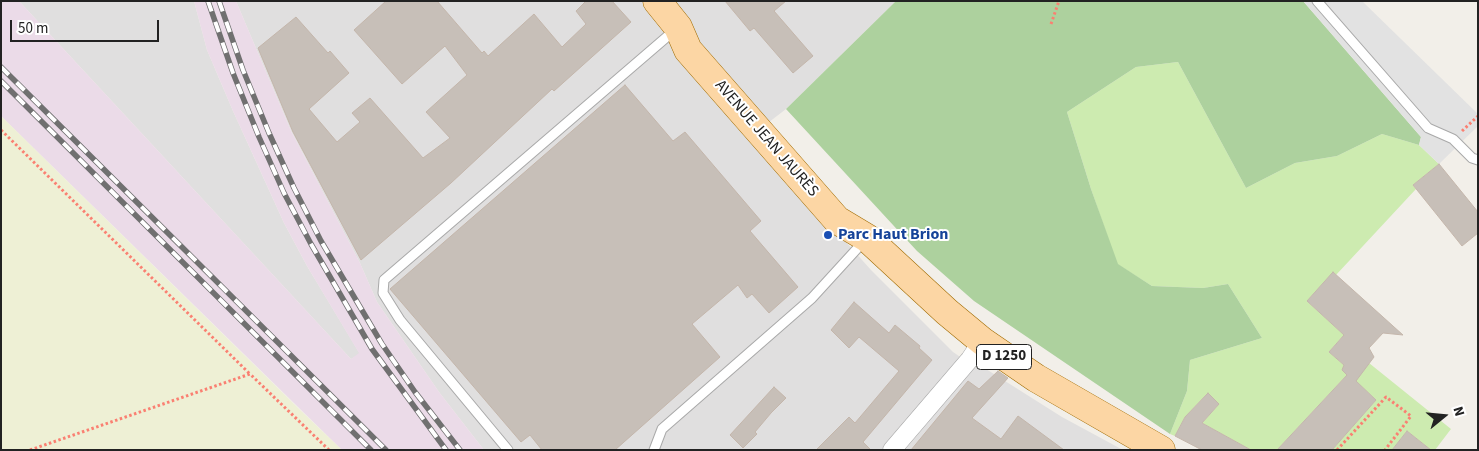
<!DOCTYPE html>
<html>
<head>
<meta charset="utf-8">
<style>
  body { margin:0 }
  #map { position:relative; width:1479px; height:451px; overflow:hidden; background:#f2efe9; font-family:"Source Sans 3",sans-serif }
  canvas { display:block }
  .frame { position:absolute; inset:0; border:2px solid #222; pointer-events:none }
  .north { position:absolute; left:1419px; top:391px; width:50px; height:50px; -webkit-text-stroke:4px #fff; paint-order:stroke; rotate:73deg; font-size:14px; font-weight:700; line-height:20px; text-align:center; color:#222 }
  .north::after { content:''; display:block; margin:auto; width:18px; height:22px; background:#222; clip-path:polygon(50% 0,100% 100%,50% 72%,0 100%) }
  .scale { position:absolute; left:10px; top:20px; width:149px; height:22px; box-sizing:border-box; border:2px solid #222; border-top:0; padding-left:6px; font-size:15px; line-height:18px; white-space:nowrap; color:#222; -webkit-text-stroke:4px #fff; paint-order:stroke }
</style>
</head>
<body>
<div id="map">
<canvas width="1479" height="451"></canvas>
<div class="frame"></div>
<div class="north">N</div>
<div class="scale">50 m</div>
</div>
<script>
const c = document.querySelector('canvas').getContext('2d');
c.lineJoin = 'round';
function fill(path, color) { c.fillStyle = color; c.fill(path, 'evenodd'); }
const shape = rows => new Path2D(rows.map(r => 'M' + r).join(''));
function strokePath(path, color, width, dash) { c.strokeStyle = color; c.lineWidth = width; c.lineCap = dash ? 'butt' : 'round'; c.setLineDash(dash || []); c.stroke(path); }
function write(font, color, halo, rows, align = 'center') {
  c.font = font + ' "Source Sans 3",sans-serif'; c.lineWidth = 4; c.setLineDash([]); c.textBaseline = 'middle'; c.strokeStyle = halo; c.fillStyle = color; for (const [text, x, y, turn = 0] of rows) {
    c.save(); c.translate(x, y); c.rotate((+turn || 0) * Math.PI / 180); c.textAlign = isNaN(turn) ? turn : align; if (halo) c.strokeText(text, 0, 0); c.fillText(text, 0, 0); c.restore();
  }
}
const residential = shape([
  [19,1,194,1,207,50,233,111,284,223,307,266,360,354,351,359],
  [236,1,896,1,786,109,751,136,871,270,953,352,978,369,986,369,1062,417,1123,450,484,450,439,392,377,302,360,263,291,131]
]);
const industrial = shape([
  [1,1,19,1,351,359,359,353,307,266,284,223,233,111,207,50,194,1,236,1,291,131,360,263,377,302,439,392,484,450,342,450,1,116]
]);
const farmland = shape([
  [1,116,300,410,342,450,1,450]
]);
const grass = shape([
  [1178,62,1246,188,1295,163,1337,156,1382,134,1419,145,1439,164,1413,185,1416,189,1336,275,1333,273,1307,301,1344,335,1329,352,1344,365,1343,370,1347,375,1277,450,1251,450,1202,423,1219,404,1208,393,1185,417,1175,436,1170,434,1187,391,1190,360,1262,338,1228,284,1203,288,1152,286,1117,264,1091,189,1067,112,1136,67],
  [1369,363,1451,429,1435,450,1431,450,1407,431,1392,450,1332,450,1376,400,1352,378]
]);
const forest = shape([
  [896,1,1303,1,1421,137,1419,145,1382,134,1337,156,1295,163,1246,188,1178,62,1136,67,1067,112,1091,189,1118,264,1152,286,1203,288,1228,284,1262,338,1190,360,1187,391,1170,434,974,301,917,251,786,109]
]);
const parking = shape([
  [1303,1,1362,1,1478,114,1478,126,1439,164,1419,145,1421,137]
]);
const building = shape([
  [386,1,437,1,482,53,484,51,488,56,534,14,562,47,586,24,576,11,586,1,612,1,631,22,554,91,552,89,451,183,361,260,293,132,258,48,296,17,328,53,330,51,349,73,309,109,337,142,360,122,352,113,370,98,423,158,450,138,426,112,467,75,445,46,402,84,354,30,386,1],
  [725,1,786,1,774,11,813,56,793,73,754,28,750,31,725,1],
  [625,85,673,141,685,132,761,221,750,231,798,287,769,313,752,294,747,298,738,285,692,324,720,357,615,450,542,450,530,435,521,442,390,289,625,85],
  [1439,164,1478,212,1478,233,1462,246,1413,185,1439,164],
  [1333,272,1403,335,1383,333,1369,348,1374,357,1356,381,1376,400,1332,450,1277,450,1347,375,1342,370,1344,365,1329,352,1344,335,1307,301,1333,272],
  [854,302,889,333,895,325,920,346,919,348,932,360,863,442,871,450,816,450,849,417,855,423,899,371,859,337,849,348,831,330,854,302],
  [998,371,1008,378,972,418,1001,439,1018,416,1064,450,911,450,968,381,979,389,998,371],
  [774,387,786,398,771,413,755,432,757,434,743,448,730,435,774,387],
  [1208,393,1219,404,1202,423,1251,450,1202,450,1175,436,1185,417,1208,393],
  [1407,431,1431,450,1392,450,1407,431]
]);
const path = shape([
  [1051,24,1059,1],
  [1,130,250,374],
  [1462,131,1478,116],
  [30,450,250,374,329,450],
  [1337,450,1386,397,1411,416,1385,450]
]);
const service = shape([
  [1317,1,1428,128,1453,139,1472,158,1478,160],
  [508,450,400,320,383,293,384,280,676,29],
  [654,450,662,429,812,298,865,240]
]);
const minor = shape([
  [892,450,970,359,982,341]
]);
const primary = shape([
  [657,1,678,27,688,50,837,220,867,238,947,312,982,341,1036,378,1161,450]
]);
const rail = shape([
  [208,1,233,73,259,137,284,193,311,244,372,349,446,450],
  [219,1,243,70,269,133,294,188,321,241,382,344,415,392,460,450],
  [1,67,386,450],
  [1,81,371,450]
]);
const markers = [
  [828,235,5,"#1a4fb4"]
];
const shields = [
  [1004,357,55]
];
const shieldNames = [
  ["D 1250",1004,357]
];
const streetNames = [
  ["AVENUE JEAN JAURÈS",766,139,49]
];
const transitNames = [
  ["Parc Haut Brion",838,235]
];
fill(residential, '#e0dfdf');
fill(industrial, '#ebdbe8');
fill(farmland, '#eef0d5');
fill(grass, '#cdebb0');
fill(forest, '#add19e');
fill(parking, '#e2e2e2');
fill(building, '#c7bfb8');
strokePath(building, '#c4b6ab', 1);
strokePath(service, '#a9a9a9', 11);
strokePath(minor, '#a9a9a9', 19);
strokePath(primary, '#a06b00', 29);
strokePath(path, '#fa8072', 3, [2.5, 2.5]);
strokePath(service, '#fff', 9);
strokePath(minor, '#fff', 18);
strokePath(primary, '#fcd6a4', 28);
strokePath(rail, '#707070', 5.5);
strokePath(rail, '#fff', 4, [11]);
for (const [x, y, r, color] of markers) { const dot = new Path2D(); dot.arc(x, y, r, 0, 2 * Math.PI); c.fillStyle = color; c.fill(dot); strokePath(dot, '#fff', 2); }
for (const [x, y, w] of shields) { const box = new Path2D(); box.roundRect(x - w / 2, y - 12.5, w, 25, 4); c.fillStyle = '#fff'; c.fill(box); strokePath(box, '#222', 1); }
write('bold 15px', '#222', null, shieldNames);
write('16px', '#222', '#fff', streetNames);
write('bold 16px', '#164399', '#fff', transitNames, 'left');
</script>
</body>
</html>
